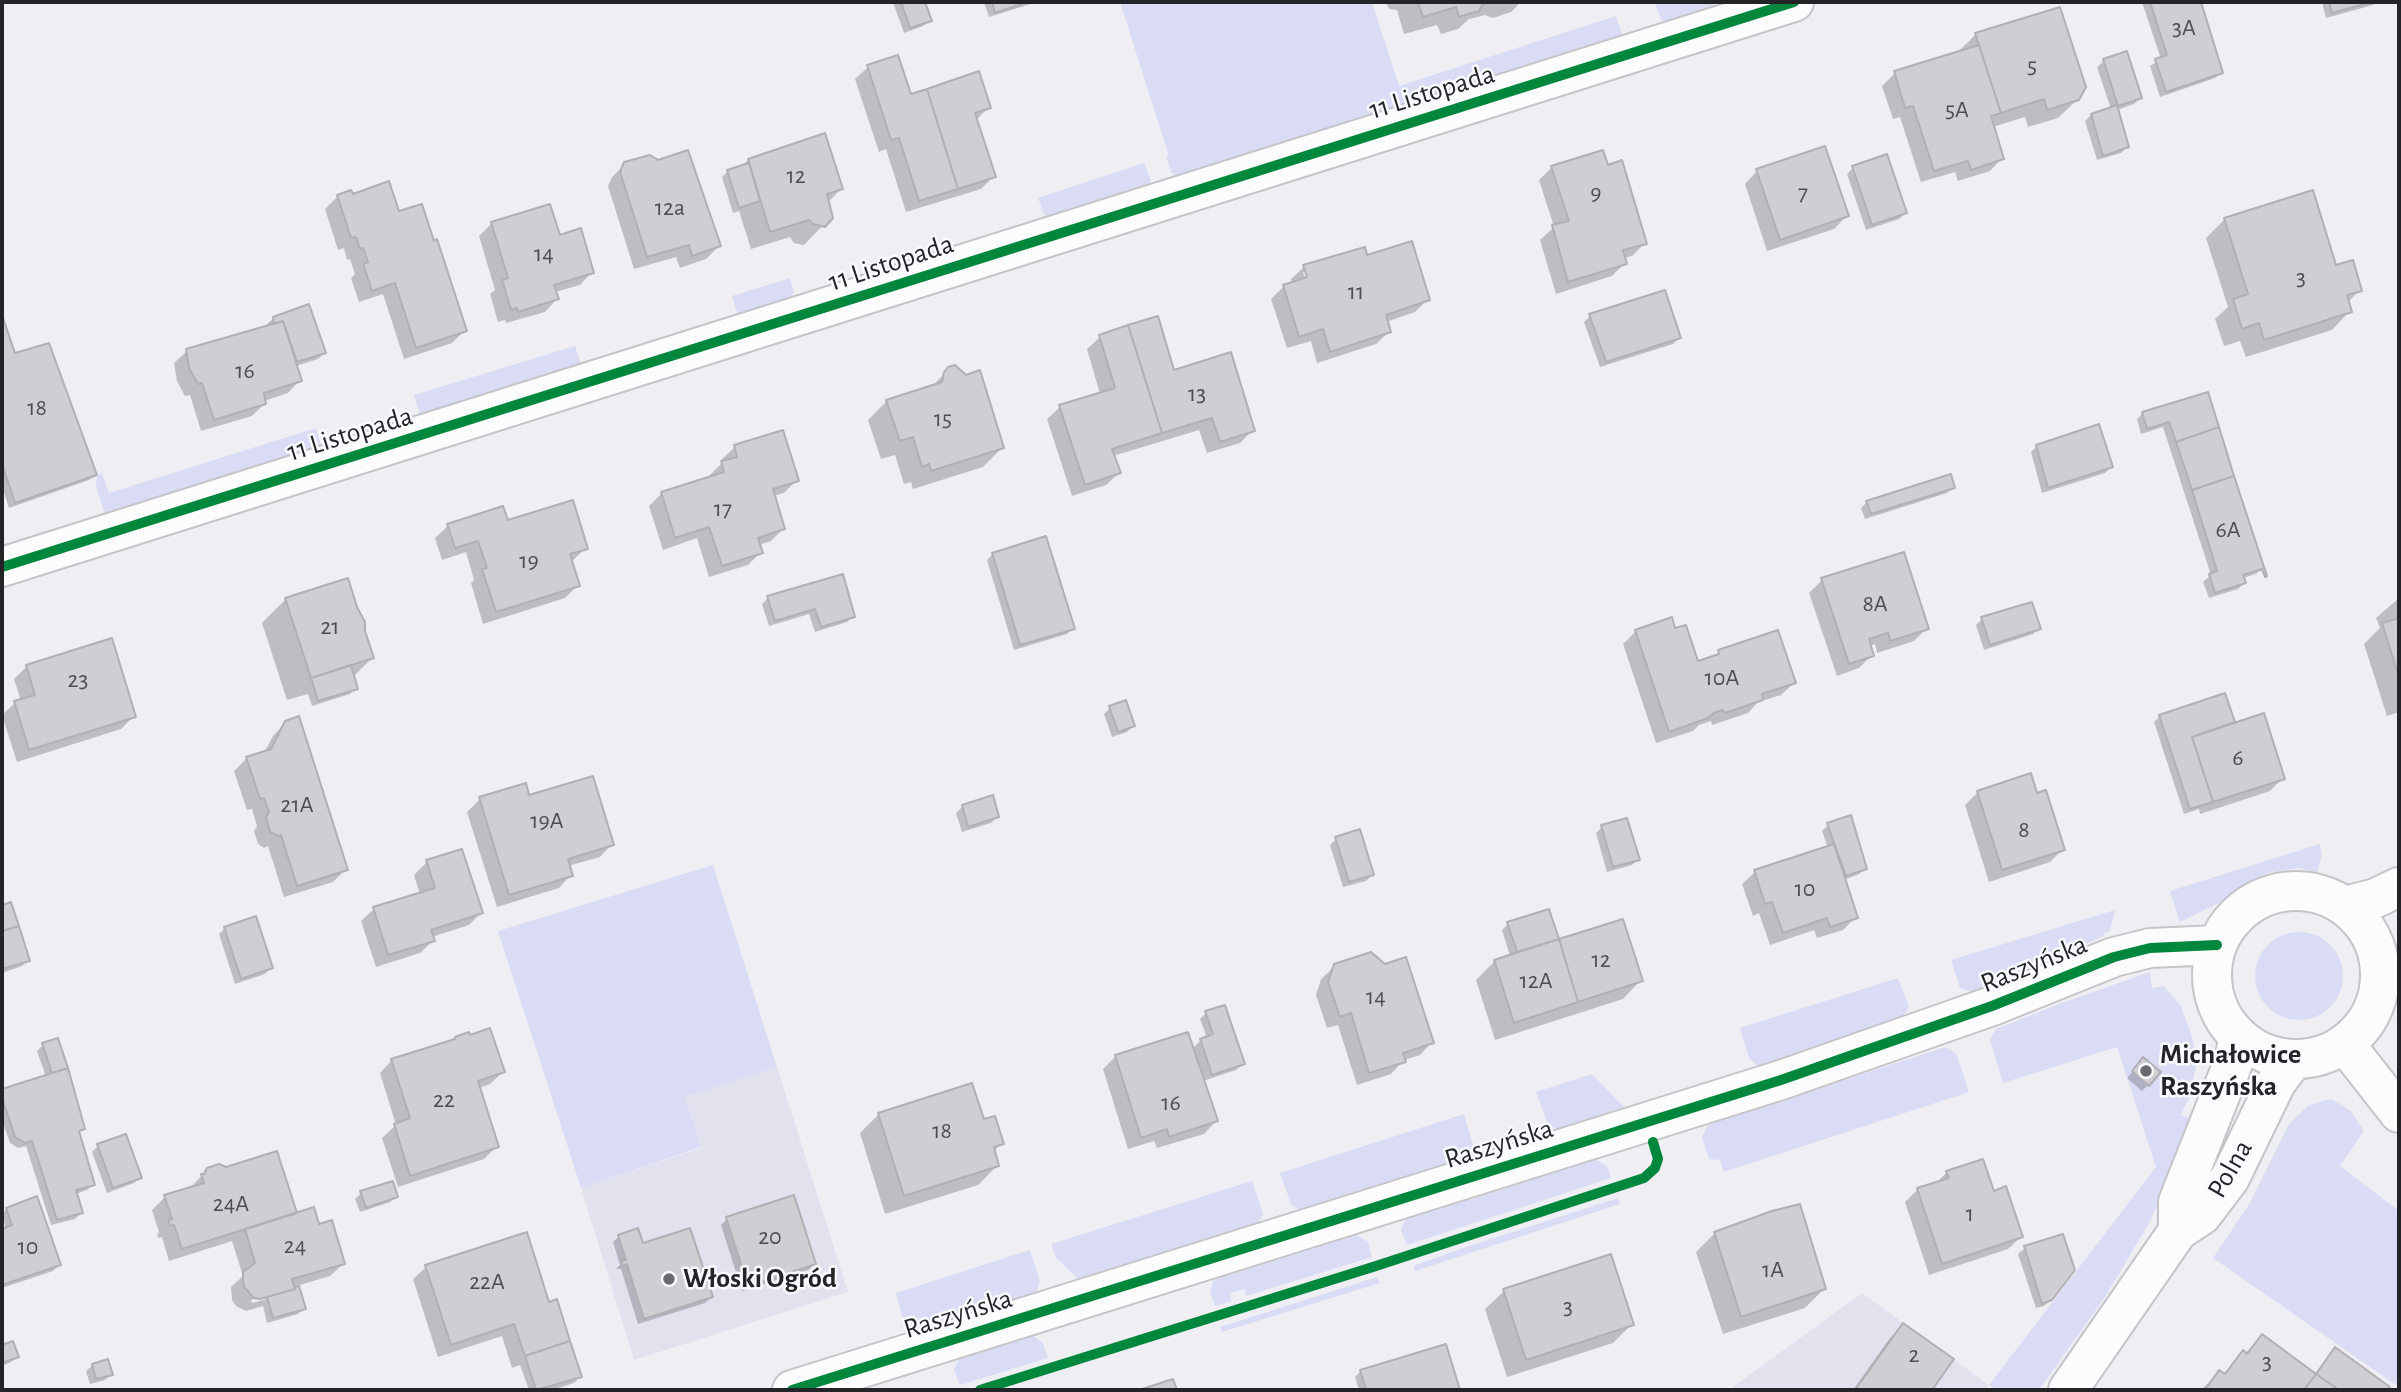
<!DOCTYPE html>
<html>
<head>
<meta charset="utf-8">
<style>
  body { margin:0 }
  #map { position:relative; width:2401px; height:1392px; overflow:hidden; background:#eeeef3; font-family:"Alegreya Sans",sans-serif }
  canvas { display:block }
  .frame { position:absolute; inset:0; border:4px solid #232428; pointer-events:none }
</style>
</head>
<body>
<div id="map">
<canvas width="2401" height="1392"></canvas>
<div class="frame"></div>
</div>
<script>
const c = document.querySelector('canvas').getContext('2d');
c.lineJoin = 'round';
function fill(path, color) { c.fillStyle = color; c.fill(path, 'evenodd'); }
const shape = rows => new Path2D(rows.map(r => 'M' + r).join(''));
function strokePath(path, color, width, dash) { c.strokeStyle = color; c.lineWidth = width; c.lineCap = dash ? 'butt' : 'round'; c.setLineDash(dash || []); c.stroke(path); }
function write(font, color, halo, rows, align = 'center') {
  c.font = font + ' "Alegreya Sans",sans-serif'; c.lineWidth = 5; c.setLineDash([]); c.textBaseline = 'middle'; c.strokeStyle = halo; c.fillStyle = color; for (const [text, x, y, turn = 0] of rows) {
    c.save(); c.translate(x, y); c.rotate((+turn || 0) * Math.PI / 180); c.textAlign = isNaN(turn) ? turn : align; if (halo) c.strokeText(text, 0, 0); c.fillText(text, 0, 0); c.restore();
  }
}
const built = shape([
  [777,1067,848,1292,634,1360,581,1188,701,1148,685,1097],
  [1862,1293,1989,1385,1985,1390,1737,1390,1733,1387]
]);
const green = shape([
  [1120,2,1372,2,1399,86,1616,16,1623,36,1178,177,1172,173,1166,157,1169,156],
  [1661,2,1712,2,1714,8,1666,22,1661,19,1655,4],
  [1144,163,1151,180,1147,186,1048,217,1044,214,1038,198],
  [790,278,794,292,790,298,738,315,732,296],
  [575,346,581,364,420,415,414,395],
  [316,428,321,446,105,514,96,486,97,475,102,473,109,493],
  [2320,844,2322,854,2317,873,2299,868,2271,872,2260,876,2219,903,2180,922,2170,891],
  [713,865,777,1067,685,1097,701,1147,581,1188,498,931],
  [2115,910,2110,931,2103,933,2104,936,2075,948,2073,945,2068,947,2069,950,1972,992,1960,988,1951,960],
  '2255 976a44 44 0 1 1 88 0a44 44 0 1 1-88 0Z',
  [2150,972,2152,988,2164,986,2181,1006,2192,1037,2197,1058,2196,1067,2189,1098,2181,1115,2197,1121,2148,1225,2105,1297,2039,1390,1996,1390,1989,1385,2156,1167,2117,1047,2003,1083,1990,1040,1996,1029,2062,1003],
  [1898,978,1909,1007,1903,1017,1758,1066,1749,1058,1740,1028],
  [1945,1047,1956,1053,1969,1092,1724,1172,1720,1160,1709,1159,1702,1137,1708,1125],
  [1592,1074,1624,1107,1556,1129,1547,1122,1536,1092],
  [2327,1100,2333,1100,2351,1111,2364,1131,2340,1166,2399,1211,2399,1387,2213,1258,2250,1203,2289,1124,2309,1105],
  [1464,1114,1473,1146,1468,1156,1299,1210,1291,1204,1280,1173],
  [1596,1160,1607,1166,1611,1178,1407,1245,1401,1230,1405,1220],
  [1252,1181,1263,1214,1258,1223,1078,1279,1056,1258,1051,1244],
  [1618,1198,1620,1204,1415,1271,1413,1266,1469,1246],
  [1357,1235,1368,1242,1372,1257,1246,1296,1244,1289,1230,1293,1231,1301,1215,1306,1210,1291,1214,1280],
  [1030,1250,1040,1282,1036,1292,915,1329,904,1324,896,1293],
  [1377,1277,1380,1283,1222,1332,1220,1327],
  [1033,1336,1043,1343,1048,1358,960,1385,954,1370,959,1359]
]);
const shadow = shape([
  [893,2,923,2,930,20,923,26,904,33],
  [984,2,1037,2,989,17],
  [1386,2,1521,2,1511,12,1493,18,1485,15,1469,19,1458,29,1441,34,1437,25,1404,34,1397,10,1389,9],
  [2142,2,2199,2,2221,72,2215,78,2160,97,2150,66,2161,59],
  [2322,2,2376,2,2373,5,2326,18],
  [1976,34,2078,99,2058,118,2028,127,2025,117,1993,127,2002,158,1990,171,1958,181,1955,172,1921,182,1900,117,1893,119,1882,86,1895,73,1957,53],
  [2104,61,2140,98,2134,104,2117,110,2127,147,2121,153,2097,160,2085,121,2091,115,2111,109,2097,67],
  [868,67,910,96,989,107,976,120,994,176,981,189,906,212,886,149,879,152,855,79],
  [748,160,841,189,828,202,831,217,804,245,794,243,790,237,751,249,739,211,733,213,722,177,728,171,741,167],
  [625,164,719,246,706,259,680,268,676,257,634,269,608,186,612,177],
  [1552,167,1645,243,1632,256,1624,258,1625,263,1612,276,1556,294,1540,240,1554,227,1539,180],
  [1853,168,1905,213,1899,219,1866,230,1847,174],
  [1757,171,1847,216,1834,229,1767,251,1745,184],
  [338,196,352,196,398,213,465,330,452,343,404,359,383,294,359,302,351,278,355,274,350,259,347,260,344,248,338,250,325,209],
  [2225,219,2335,267,2360,290,2347,303,2350,311,2332,330,2246,357,2240,341,2224,346,2215,319,2228,307,2206,238],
  [491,224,558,237,592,272,580,285,555,292,557,299,545,312,506,323,505,320,498,322,490,294,495,290,479,236],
  [1366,257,1428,299,1415,312,1386,322,1389,332,1376,344,1317,363,1311,341,1287,348,1271,299,1284,286,1293,284,1291,279,1304,267],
  [1303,272,1307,272,1308,286],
  [308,306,324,353,318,359,296,366,300,380,288,393,264,401,264,404,252,416,201,431,190,395,185,396,177,381,174,363,187,351,268,327,267,324,274,318],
  [1590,316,1679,338,1673,344,1600,367,1584,322],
  [1156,319,1173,372,1253,430,1240,443,1207,453,1199,430,1113,456,1119,473,1106,485,1072,496,1047,419,1060,407,1100,394,1087,349,1100,337],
  [2,320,14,355,95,474,89,480,9,508,2,486],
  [945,373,1002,448,983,467,913,489,911,482,904,484,895,455,881,459,868,420,887,401,930,388],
  [2207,394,2262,568,2256,574,2243,578,2244,583,2238,589,2209,598,2203,582,2211,575,2163,427,2141,434,2137,419,2143,413],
  [2037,446,2111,467,2105,473,2042,493,2031,452],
  [735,447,797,480,784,493,773,496,783,529,771,541,758,545,761,552,748,565,709,577,697,538,663,550,649,506,662,493,710,478,709,476,723,462,722,459],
  [1953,487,1947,493,1865,519,1861,508,1867,502],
  [507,523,586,548,571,562,578,585,565,598,483,624,471,583,474,580,466,552,442,560,435,538,448,526],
  [993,554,1073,628,1067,634,1014,650,987,560],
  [1822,580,1927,628,1914,641,1877,653,1875,644,1869,646,1872,655,1859,668,1837,676,1809,593],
  [768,598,853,616,847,622,815,632,809,614,769,626,762,604],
  [2399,598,2399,712,2387,716,2364,644,2380,628,2376,618],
  [286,599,363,632,372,658,353,677,356,688,350,694,312,706,308,694,287,700,262,623],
  [1982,619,2039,628,2033,634,1984,650,1976,625],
  [1673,630,1697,663,1712,658,1719,652,1794,683,1781,695,1758,702,1748,713,1712,725,1711,721,1699,725,1693,731,1656,743,1623,644,1636,631],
  [27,666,134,716,121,729,17,762,2,715,15,703,21,701,14,679],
  [2224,695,2234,725,2283,778,2270,791,2200,814,2199,809,2184,814,2154,722,2160,716],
  [1110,708,1133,726,1127,732,1112,737,1104,714],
  [286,722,346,869,333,882,284,897,268,846,264,848,258,844,254,831,257,826,252,809,247,810,234,771,247,758,264,753,273,736],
  [1978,792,2036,796,2063,849,2050,862,1989,882,1965,805],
  [528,798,612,844,600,857,568,866,571,875,559,888,497,907,467,812,480,799],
  [992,798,997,817,991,823,962,832,956,813,962,807],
  [1828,825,1865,868,1859,874,1844,880,1856,917,1843,930,1817,938,1814,930,1770,945,1759,913,1753,916,1742,884,1755,872,1828,848,1822,831],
  [1602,827,1638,859,1632,865,1607,872,1596,833],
  [1336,839,1372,875,1366,881,1343,887,1330,845],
  [427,862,481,913,469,925,432,937,433,941,420,953,376,967,361,921,374,909,420,894,414,875],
  [10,904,28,960,22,966,2,973,2,907],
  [1548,911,1558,941,1641,980,1623,999,1495,1040,1476,980,1495,961,1510,956,1502,930,1508,924],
  [225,928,271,968,265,974,235,984,219,934],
  [1335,966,1432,1042,1420,1055,1404,1060,1391,1074,1357,1085,1338,1025,1327,1028,1316,995,1321,979],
  [1206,1013,1243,1064,1236,1070,1203,1081,1216,1121,1204,1134,1157,1148,1154,1141,1128,1149,1103,1069,1116,1056,1192,1049,1201,1040,1207,1038,1200,1019],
  [57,1040,83,1128,78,1134,93,1184,87,1190,76,1194,81,1213,75,1219,51,1225,26,1146,18,1148,10,1143,2,1120,2,1091,46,1077,37,1051,43,1045],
  [392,1060,503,1072,490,1084,479,1088,497,1146,484,1159,398,1187,382,1138,396,1125,380,1073],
  [2138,1065,2148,1085,2142,1091,2127,1078],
  [879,1114,983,1121,1002,1143,993,1152,997,1166,978,1185,885,1214,860,1133],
  [98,1146,140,1177,134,1183,107,1193,92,1152],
  [208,1169,317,1226,343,1264,330,1276,297,1286,304,1308,298,1314,267,1323,263,1306,246,1311,236,1306,232,1300,231,1287,243,1276,232,1241,169,1261,162,1237,158,1238,157,1235,159,1232,152,1210,165,1197,189,1189],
  [281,1291,281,1295,252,1303,251,1300],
  [1947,1172,1993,1193,2021,1237,2008,1249,1929,1275,1905,1202,1918,1189,1936,1183],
  [361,1193,396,1196,390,1202,360,1212,355,1199],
  [7,1209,59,1265,53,1271,2,1288,2,1231,6,1229,2,1214],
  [727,1219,814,1264,808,1270,742,1291,721,1225],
  [1715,1233,1824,1289,1805,1308,1723,1334,1696,1252],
  [619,1236,642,1246,711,1297,705,1303,638,1324,621,1269,616,1269,620,1265,613,1242],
  [2062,1236,2051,1299,2044,1306,2036,1308,2018,1254,2025,1248],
  [426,1267,548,1304,580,1377,574,1383,552,1390,529,1390,520,1365,512,1368,502,1336,438,1357,413,1279],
  [1504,1291,1632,1324,1613,1343,1507,1377,1485,1309],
  [1903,1325,1951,1360,1930,1390,1853,1390,1890,1338],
  [2263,1336,2315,1375,2335,1350,2387,1388,2386,1390,2201,1390,2219,1372,2222,1375],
  [12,1343,17,1356,11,1362,2,1366,2,1347],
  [1445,1346,1458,1390,1359,1390,1355,1377,1361,1371],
  [93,1365,111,1374,105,1380,90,1384,86,1371]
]);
const building = shape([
  [901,2,925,2,932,21,910,28,901,2],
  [992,2,1028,2,995,13,992,2],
  [1418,2,1484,2,1479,11,1459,17,1456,7,1423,17,1418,2],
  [2150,2,2201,2,2223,73,2166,92,2155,59,2167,55,2150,2],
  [2329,2,2372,2,2332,13,2329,2],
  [2060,7,2086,87,2079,100,2047,110,2044,99,2001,113,1975,33,2060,7],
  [1979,45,2001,113,1991,116,2004,159,1971,170,1968,161,1934,171,1913,106,1905,108,1894,71,1979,45],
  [2127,51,2142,98,2118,106,2103,59,2127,51],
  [898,55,911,94,927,89,958,189,919,201,899,138,891,140,867,65,898,55],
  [979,71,991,108,975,113,996,177,958,189,927,89,979,71],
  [2117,105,2129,147,2103,156,2091,114,2117,105],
  [825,133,843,189,827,194,833,218,825,227,813,224,809,220,770,232,748,159,825,133],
  [1825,146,1849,216,1780,240,1756,169,1825,146],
  [688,150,721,246,692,256,689,245,647,257,620,172,624,162,650,155,658,160,688,150],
  [1603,150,1608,165,1622,160,1647,244,1623,250,1627,264,1568,282,1552,225,1569,221,1551,166,1603,150],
  [1887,154,1907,213,1872,225,1852,166,1887,154],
  [749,163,760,201,739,208,727,170,749,163],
  [389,181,399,211,422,204,434,241,437,239,467,331,416,348,395,283,372,291,363,264,368,262,363,248,360,249,356,237,351,238,337,195,351,190,353,194,389,181],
  [2313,190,2336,265,2353,260,2362,291,2347,295,2352,312,2264,340,2259,323,2242,329,2233,299,2248,294,2224,218,2313,190],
  [550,204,560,235,581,228,594,273,554,285,559,299,518,312,517,308,511,310,502,280,508,278,491,222,550,204],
  [1412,241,1430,300,1386,315,1391,332,1330,352,1323,329,1299,337,1283,285,1307,277,1303,265,1365,247,1367,255,1412,241],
  [1665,290,1681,338,1606,362,1589,314,1665,290],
  [309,304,326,353,297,362,283,321,274,324,273,317,309,304],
  [2,315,15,353,49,343,97,475,15,503,2,464,2,315],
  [1158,316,1174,370,1231,352,1255,431,1220,442,1212,418,1162,433,1128,325,1158,316],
  [283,321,302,381,264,393,266,404,214,420,202,383,198,384,189,368,186,349,283,321],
  [1128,325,1162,433,1112,449,1121,473,1085,485,1059,405,1115,388,1099,335,1128,325],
  [955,365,966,375,980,370,1004,448,931,471,929,464,922,467,913,437,900,441,886,400,942,382,944,372,948,367,955,365],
  [2208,392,2219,427,2176,442,2169,422,2147,429,2142,412,2208,392],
  [2099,424,2113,467,2048,488,2036,445,2099,424],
  [2219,427,2234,476,2192,490,2176,442,2219,427],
  [783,430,799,481,773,489,785,529,758,538,763,553,722,566,709,527,675,538,661,492,724,472,721,461,737,457,734,445,783,430],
  [1951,474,1955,488,1871,514,1866,501,1951,474],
  [2234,476,2267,576,2265,577,2262,569,2243,575,2246,583,2215,593,2209,574,2217,571,2192,490,2234,476],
  [573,500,588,549,570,554,580,586,496,612,482,569,487,568,478,541,455,548,447,524,503,506,508,520,573,500],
  [1046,536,1075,629,1020,645,992,553,1046,536],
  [1904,552,1929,629,1890,641,1888,633,1869,639,1874,656,1849,664,1821,578,1904,552],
  [843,574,855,617,821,627,815,609,775,621,767,596,843,574],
  [348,578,357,607,365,622,365,631,374,658,311,678,285,598,348,578],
  [2032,602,2041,629,1990,645,1981,617,2032,602],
  [1672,617,1675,628,1686,625,1698,661,1719,654,1718,650,1778,630,1796,683,1762,694,1763,700,1725,713,1723,710,1714,713,1708,718,1669,732,1635,630,1672,617],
  [2399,618,2399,677,2382,623,2399,618],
  [112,638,136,717,29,750,14,701,35,695,26,665,112,638],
  [351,665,358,689,318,701,311,678,351,665],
  [2225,693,2235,722,2192,737,2213,802,2190,809,2159,715,2225,693],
  [1126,700,1135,726,1118,732,1109,706,1126,700],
  [2264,713,2285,779,2213,802,2192,737,2264,713],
  [299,716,348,870,297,886,281,835,278,836,270,832,266,817,269,812,264,798,260,799,246,757,271,749,285,721,299,716],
  [2031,773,2037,793,2046,790,2065,850,2002,870,1977,791,2031,773],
  [593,776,614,845,568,859,573,876,509,895,479,797,526,783,529,795,593,776],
  [993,795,999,817,968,827,962,805,993,795],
  [1851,815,1867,869,1846,876,1827,823,1851,815],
  [1627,818,1640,860,1613,867,1601,825,1627,818],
  [1360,829,1374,875,1349,882,1335,837,1360,829],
  [1834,844,1858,918,1830,927,1827,918,1783,933,1772,902,1765,904,1754,870,1834,844],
  [462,849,483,913,431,930,435,941,388,955,373,907,435,888,426,860,462,849],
  [11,902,19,926,2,931,2,905,11,902],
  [1549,909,1559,939,1517,952,1507,922,1549,909],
  [256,916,273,968,241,979,224,927,256,916],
  [1623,919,1643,981,1578,1002,1559,939,1623,919],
  [19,926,30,961,2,969,2,931,19,926],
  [1559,939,1578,1002,1514,1023,1494,960,1559,939],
  [1371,952,1385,964,1406,957,1434,1043,1403,1053,1406,1062,1369,1073,1351,1013,1340,1017,1328,982,1334,964,1371,952],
  [1225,1005,1245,1064,1212,1075,1200,1039,1213,1034,1205,1011,1225,1005],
  [490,1028,505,1072,478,1081,499,1147,410,1176,394,1124,410,1118,391,1059,455,1039,455,1037,469,1032,470,1035,490,1028],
  [1188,1032,1218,1121,1169,1137,1167,1129,1141,1138,1115,1055,1188,1032],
  [58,1038,68,1068,52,1073,42,1043,58,1038],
  [2143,1057,2161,1072,2149,1086,2132,1071,2143,1057],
  [68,1068,85,1129,79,1131,95,1185,76,1190,83,1213,57,1220,32,1141,25,1143,15,1137,2,1098,2,1089,68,1068],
  [972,1083,984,1119,995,1116,1004,1144,994,1147,999,1166,904,1196,878,1113,972,1083],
  [126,1134,142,1178,113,1188,97,1144,126,1134],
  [277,1151,297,1213,182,1249,174,1225,170,1226,168,1220,172,1219,164,1195,204,1183,201,1174,204,1174,207,1168,219,1164,226,1167,277,1151],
  [1983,1159,1994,1191,2006,1186,2023,1237,1942,1264,1917,1188,1949,1178,1946,1171,1983,1159],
  [393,1181,398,1197,366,1208,360,1191,393,1181],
  [794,1195,816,1264,748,1286,726,1217,794,1195],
  [37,1196,61,1265,2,1285,2,1229,12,1225,6,1208,37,1196],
  [1800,1204,1826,1289,1741,1317,1714,1232,1772,1211,1800,1204],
  [314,1207,319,1224,332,1220,345,1264,292,1279,295,1289,260,1299,254,1298,244,1287,243,1279,243,1272,255,1263,245,1229,314,1207],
  [638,1228,643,1243,690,1228,713,1297,644,1319,627,1264,623,1266,621,1261,626,1260,618,1235,638,1228],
  [527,1232,549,1302,557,1299,570,1341,525,1356,514,1324,451,1345,425,1265,527,1232],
  [2063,1234,2075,1270,2052,1300,2042,1304,2024,1246,2063,1234],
  [1611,1254,1634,1325,1526,1360,1503,1289,1611,1254],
  [299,1286,306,1309,273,1318,267,1297,295,1289,295,1287,299,1286],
  [1903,1323,1954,1359,1932,1390,1855,1390,1903,1323],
  [2262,1334,2316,1374,2304,1390,2205,1390,2219,1370,2225,1374,2243,1350,2247,1354,2262,1334],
  [13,1341,19,1357,2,1363,2,1345,13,1341],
  [570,1341,582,1377,536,1390,525,1356,570,1341],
  [1446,1344,1460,1390,1366,1390,1360,1370,1446,1344],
  [2335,1347,2390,1387,2388,1390,2339,1390,2316,1374,2335,1347],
  [108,1359,113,1375,96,1379,92,1364,108,1359],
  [2316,1374,2339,1390,2304,1390,2316,1374],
  [1173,1379,1177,1390,1139,1390,1173,1379]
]);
const minor = shape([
  [2,567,1794,2],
  '2212 975a84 84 0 1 1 168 0a84 84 0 1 1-168 0Z',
  [2345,906,2376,898,2399,887],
  [2345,1044,2399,1113],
  [2178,1231,2178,1202,2233,1063,2239,1038],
  [792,1390,1781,1080,1992,1006,2114,957,2150,948,2217,945],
  [2068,1390,2178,1231,2202,1215,2230,1178,2276,1083,2293,1060]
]);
const cycleway = shape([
  [2,567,1794,2],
  [792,1390,1781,1080,1992,1006,2114,957,2150,948,2217,945],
  [980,1390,1376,1266,1644,1178,1655,1168,1658,1159,1653,1142]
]);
const markers = [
  [2146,1071,7,"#6a6b6f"],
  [669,1279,7,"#6a6b6f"]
];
const numberNames = [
  ["3A",2184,28],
  ["5",2032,66],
  ["5A",1957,110],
  ["12",796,176],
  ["9",1596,193],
  ["7",1803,193],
  ["12a",670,208],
  ["14",544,254],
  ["3",2301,278],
  ["11",1356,292],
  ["16",245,371],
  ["13",1197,394],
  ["18",37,408],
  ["15",943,419],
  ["17",723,509],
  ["6A",2228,530],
  ["19",529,561],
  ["8A",1875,604],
  ["21",330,627],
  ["10A",1722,678],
  ["23",78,680],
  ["6",2238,758],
  ["21A",297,805],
  ["19A",547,821],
  ["8",2024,830],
  ["10",1805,889],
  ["12",1601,960],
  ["12A",1536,981],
  ["14",1376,997],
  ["22",444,1100],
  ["16",1171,1103],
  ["18",942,1131],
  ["24A",231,1204],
  ["1",1970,1214],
  ["20",770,1237],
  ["24",295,1246],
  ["10",28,1247],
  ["1A",1773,1270],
  ["22A",487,1282],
  ["3",1568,1307],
  ["2",1914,1355],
  ["3",2267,1362]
];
const streetNames = [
  ["11 Listopada",1432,92,-17],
  ["11 Listopada",891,263,-18],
  ["11 Listopada",350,434,-17],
  ["Raszyńska",2034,964,-22],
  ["Raszyńska",1499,1144,-17],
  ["Polna",2230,1169,-60],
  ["Raszyńska",958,1314,-17]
];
const poiNames = [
  ["Michałowice",2160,1055],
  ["Raszyńska",2160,1087],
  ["Włoski Ogród",683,1279]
];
fill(built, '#e1e2ee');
fill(green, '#dadcf6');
fill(shadow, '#0003');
fill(building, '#d0ced2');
strokePath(building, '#b1afb3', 2);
strokePath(minor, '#c5c5c9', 42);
strokePath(minor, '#fcfcfd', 38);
strokePath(cycleway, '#00873e', 10);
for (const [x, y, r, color] of markers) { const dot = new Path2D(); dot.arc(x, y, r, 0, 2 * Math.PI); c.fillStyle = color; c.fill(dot); strokePath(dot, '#f9fafe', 2.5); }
write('24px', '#4e4e52', null, numberNames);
write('28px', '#232428', '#f9fafe', streetNames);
write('bold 28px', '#232428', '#f9fafe', poiNames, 'left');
</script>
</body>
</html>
